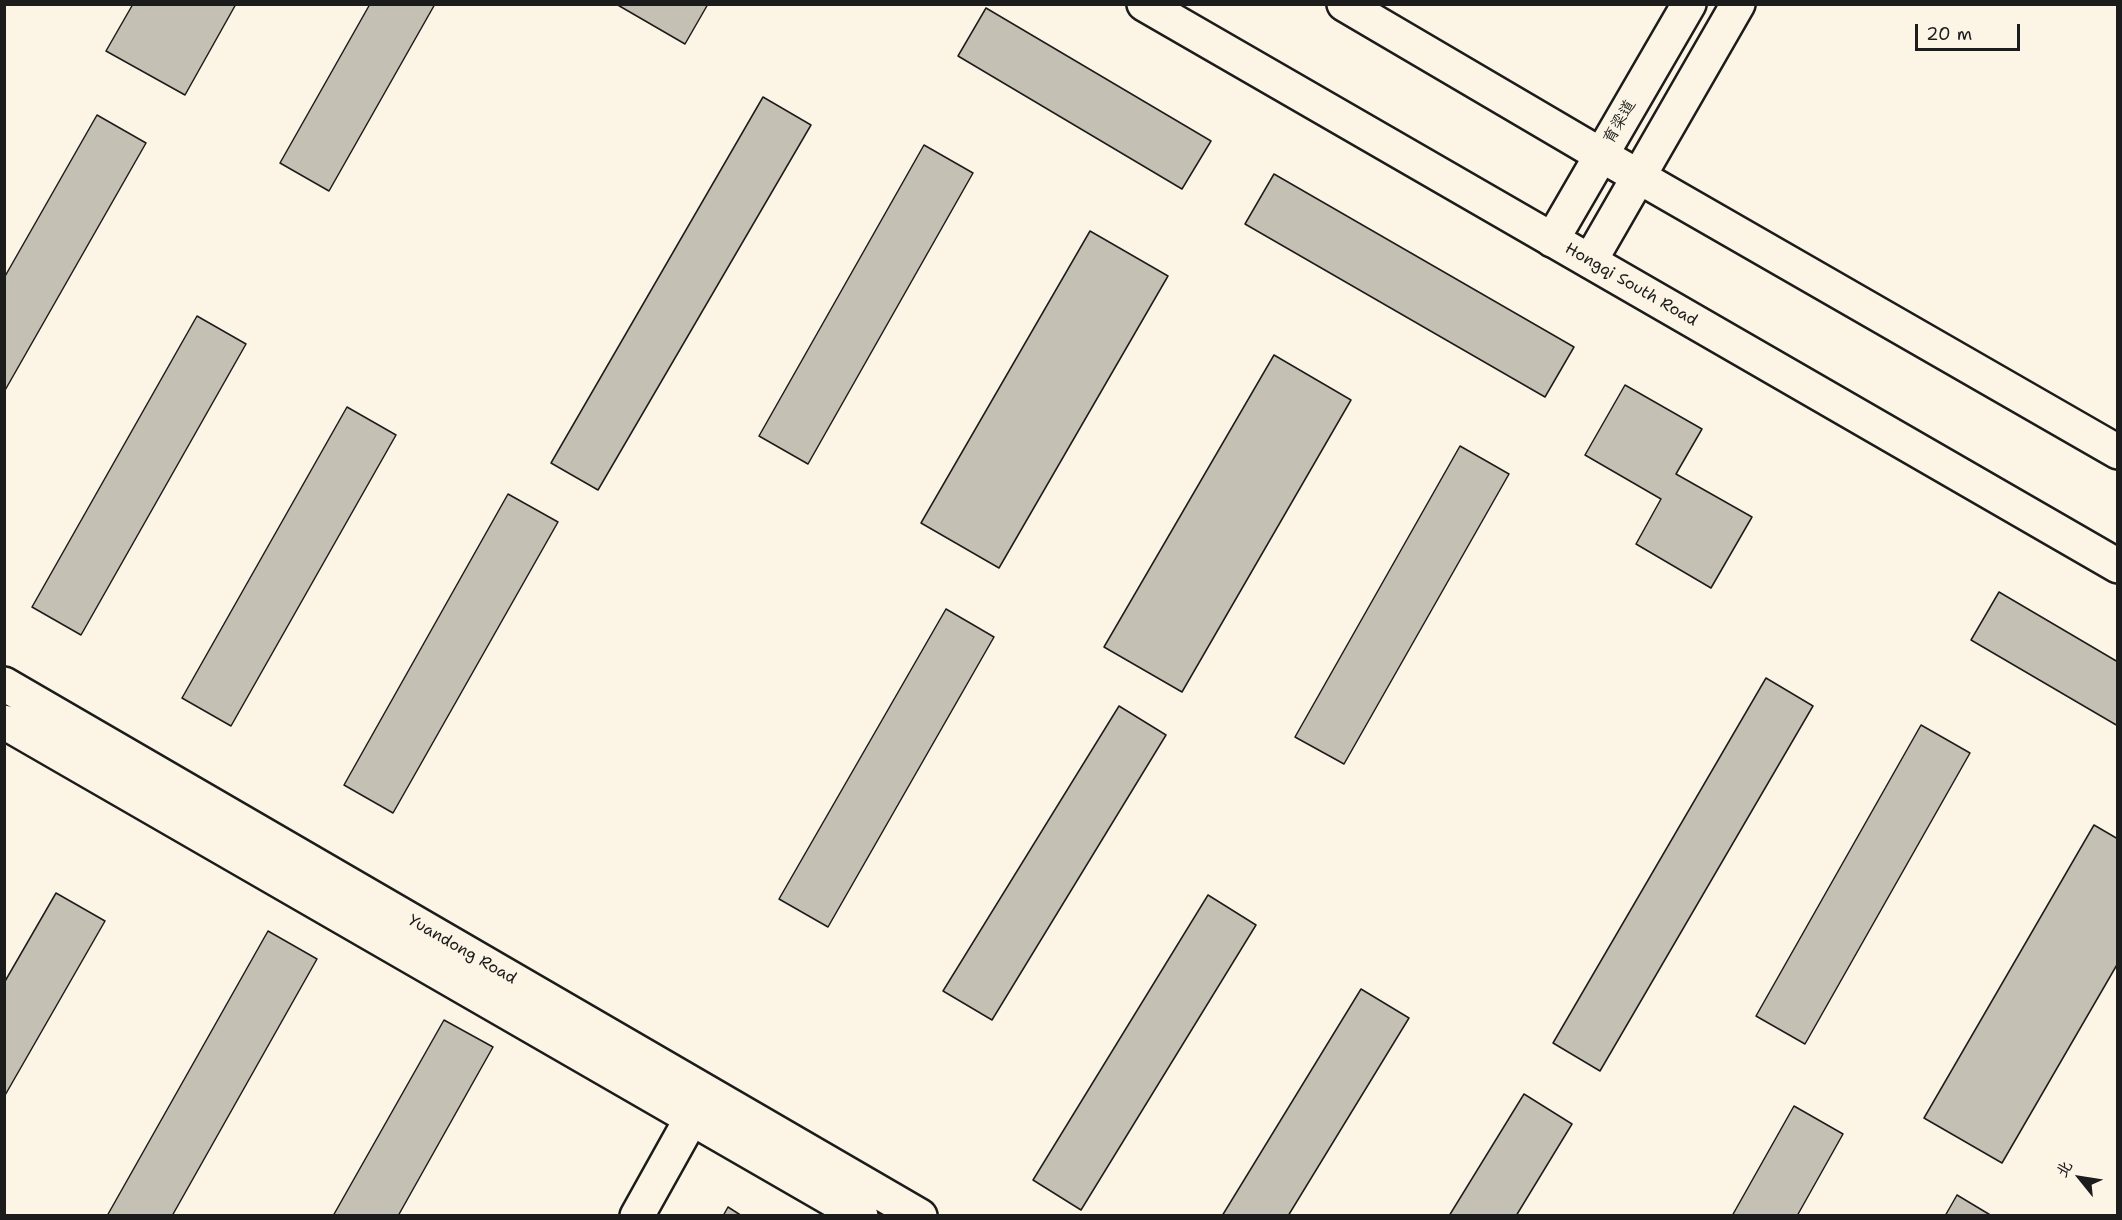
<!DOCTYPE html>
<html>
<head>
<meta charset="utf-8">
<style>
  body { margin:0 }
  #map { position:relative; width:2122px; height:1220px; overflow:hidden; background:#fcf5e5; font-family:"Shantell Sans","LXGW WenKai TC",sans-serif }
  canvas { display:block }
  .frame { position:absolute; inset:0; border:6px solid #1c1c1c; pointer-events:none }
  .north { position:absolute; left:2050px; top:1148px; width:60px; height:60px; -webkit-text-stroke:4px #fcf5e5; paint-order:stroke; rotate:300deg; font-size:16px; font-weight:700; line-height:24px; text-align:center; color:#1c1c1c }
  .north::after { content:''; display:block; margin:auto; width:21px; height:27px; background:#1c1c1c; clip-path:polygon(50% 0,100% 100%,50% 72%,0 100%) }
  .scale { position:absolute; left:1915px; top:24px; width:105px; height:27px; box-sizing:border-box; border:3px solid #1c1c1c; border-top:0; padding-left:8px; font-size:18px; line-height:21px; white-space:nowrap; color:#1c1c1c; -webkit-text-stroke:4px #fcf5e5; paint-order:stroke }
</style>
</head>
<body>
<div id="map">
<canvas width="2122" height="1220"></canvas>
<div class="frame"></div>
<div class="north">北</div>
<div class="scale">20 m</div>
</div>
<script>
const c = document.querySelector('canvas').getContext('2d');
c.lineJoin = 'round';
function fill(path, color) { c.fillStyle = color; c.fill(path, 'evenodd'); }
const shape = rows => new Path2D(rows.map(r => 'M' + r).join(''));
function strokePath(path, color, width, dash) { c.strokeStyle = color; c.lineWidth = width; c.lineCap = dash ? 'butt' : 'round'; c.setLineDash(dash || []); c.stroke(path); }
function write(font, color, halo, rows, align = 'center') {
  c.font = font + ' "Shantell Sans","LXGW WenKai TC",sans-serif'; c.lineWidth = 4.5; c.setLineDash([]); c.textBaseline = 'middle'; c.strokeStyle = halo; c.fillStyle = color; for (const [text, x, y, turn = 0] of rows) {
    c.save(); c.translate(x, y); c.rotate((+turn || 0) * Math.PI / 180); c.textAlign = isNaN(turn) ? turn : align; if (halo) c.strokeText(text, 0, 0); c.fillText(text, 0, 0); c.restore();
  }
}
const building = shape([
  [133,4,236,4,185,95,106,51,133,4],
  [370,4,435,4,329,191,280,163,370,4],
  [616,4,708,4,685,44,616,4],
  [986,8,1211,141,1182,189,958,56,986,8],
  [763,97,811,125,598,490,551,463,763,97],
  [97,115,146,143,4,392,4,278,97,115],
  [924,145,973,173,808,464,759,436,924,145],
  [1274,174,1574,347,1545,397,1245,224,1274,174],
  [1090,231,1168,276,999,568,921,523,1090,231],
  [197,316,246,344,81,635,32,607,197,316],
  [1274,355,1351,400,1182,692,1104,647,1274,355],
  [1625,385,1702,429,1676,474,1752,517,1711,588,1636,544,1661,499,1585,455,1625,385],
  [347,407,396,435,231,726,182,698,347,407],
  [1460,446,1509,474,1344,764,1295,737,1460,446],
  [508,494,558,522,393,813,344,785,508,494],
  [1999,592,2118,662,2118,726,1971,640,1999,592],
  [946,609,994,637,828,927,779,899,946,609],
  [1766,678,1813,706,1600,1071,1553,1043,1766,678],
  [1119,706,1166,735,992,1020,943,991,1119,706],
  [1921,725,1970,753,1805,1044,1756,1016,1921,725],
  [2094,825,2118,839,2118,963,2002,1163,1924,1118,2094,825],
  [56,893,105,921,4,1097,4,983,56,893],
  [1208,895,1256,925,1081,1210,1033,1180,1208,895],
  [268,931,317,959,172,1216,107,1216,268,931],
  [1361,989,1409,1018,1288,1216,1222,1216,1361,989],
  [444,1020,493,1047,398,1216,333,1216,444,1020],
  [1524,1094,1572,1124,1516,1216,1449,1216,1524,1094],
  [1794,1106,1843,1134,1797,1216,1732,1216,1794,1106],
  [1957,1195,1992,1216,1945,1216,1957,1195],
  [728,1207,742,1216,723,1216,728,1207]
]);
const street = shape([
  [637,1216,705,1094]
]);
const secondary = shape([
  [1552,240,1689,4],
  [1590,261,1738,4],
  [4,684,920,1216],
  [4,722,861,1216]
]);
const primary = shape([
  [1144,4,2118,566],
  [1344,4,1601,155,2118,452]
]);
const streetNames = [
  ["育梁道",1620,122,-60],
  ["Hongqi South Road",1631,285,30],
  ["Yuandong Road",462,950,30]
];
fill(building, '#c4c0b3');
strokePath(building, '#1c1c1c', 1.5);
strokePath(street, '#1c1c1c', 38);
strokePath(secondary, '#1c1c1c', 38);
strokePath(primary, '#1c1c1c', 38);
strokePath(street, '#fcf5e5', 33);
strokePath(secondary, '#fcf5e5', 33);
strokePath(primary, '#fcf5e5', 33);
write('16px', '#1c1c1c', '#fcf5e5', streetNames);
</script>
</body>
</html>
